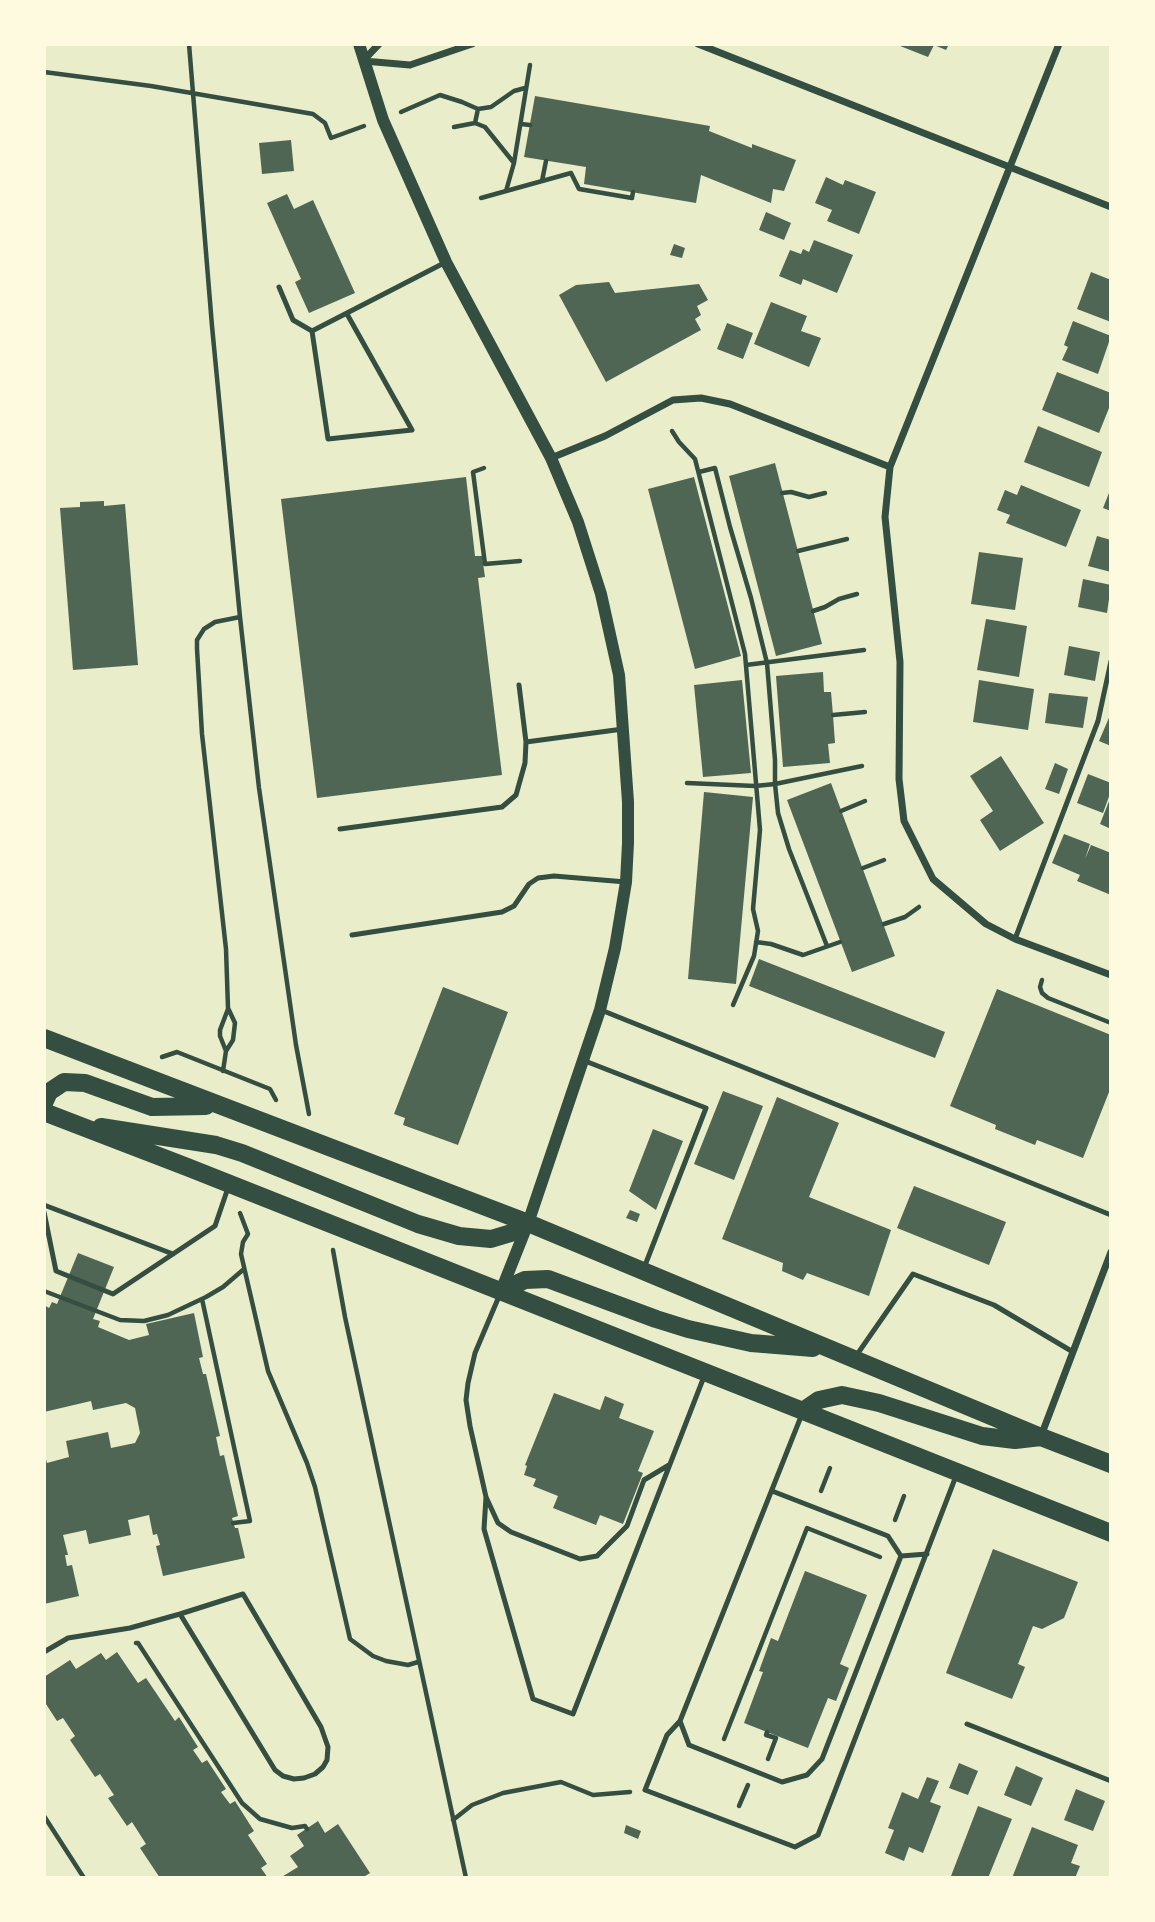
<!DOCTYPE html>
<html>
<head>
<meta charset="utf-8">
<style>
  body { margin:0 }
  #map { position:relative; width:1155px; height:1922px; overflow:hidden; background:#e9edc9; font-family:Rubik,sans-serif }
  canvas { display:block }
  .frame { position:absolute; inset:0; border:46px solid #fefae0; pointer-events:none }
</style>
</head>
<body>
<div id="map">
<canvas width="1155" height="1922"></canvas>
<div class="frame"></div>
</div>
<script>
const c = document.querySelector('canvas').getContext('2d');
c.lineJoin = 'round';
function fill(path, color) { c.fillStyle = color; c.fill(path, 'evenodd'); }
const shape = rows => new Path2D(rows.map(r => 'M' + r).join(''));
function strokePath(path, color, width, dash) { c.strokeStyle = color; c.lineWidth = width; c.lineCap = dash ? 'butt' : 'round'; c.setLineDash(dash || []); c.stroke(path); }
const building = shape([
  [895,44,949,44,946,50,934,45,928,57],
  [535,96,710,126,709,131,752,148,752,144,796,160,784,191,773,189,771,203,701,175,696,203,584,184,586,167,524,157],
  [291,140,294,171,262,174,259,143],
  [826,177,843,185,845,180,876,192,859,234,827,221,832,210,815,203],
  [287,194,294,209,313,200,355,293,309,313,295,282,301,279,267,203],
  [766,212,791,223,784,240,759,230],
  [814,240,853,255,837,293,803,279,801,285,779,276,790,250,801,254,803,249,809,252],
  [674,244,685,248,682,258,670,255],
  [1091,272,1111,280,1111,322,1077,309],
  [609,282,615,293,699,284,708,300,697,306,701,315,695,319,701,330,606,382,559,295,576,285],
  [771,302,807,316,801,331,821,338,809,367,754,344],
  [1073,321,1111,336,1098,374,1062,360,1068,347,1064,345],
  [727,323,753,333,743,359,717,349],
  [1057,372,1111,393,1111,403,1099,433,1042,410],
  [1038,426,1102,452,1089,487,1024,462],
  [775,463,822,644,776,656,729,476],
  [466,477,475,556,482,556,485,577,478,578,502,775,317,798,281,499],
  [694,477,741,656,695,669,648,489],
  [1021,485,1081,510,1066,547,1006,523,1010,515,997,510,1005,490,1017,495],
  [1111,488,1111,511,1103,508],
  [104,501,104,506,125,504,138,665,73,670,60,508,80,507,80,502],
  [1097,536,1111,540,1111,572,1088,566],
  [979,552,1023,558,1015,610,971,604],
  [1083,579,1111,585,1107,613,1078,607],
  [986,619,1027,626,1019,677,977,670],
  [1069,646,1100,652,1095,681,1064,675],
  [823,672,824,692,831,692,833,715,835,743,828,744,830,763,783,767,776,676],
  [742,680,751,773,703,777,694,685],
  [979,680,1034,689,1028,730,973,722],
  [1049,693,1088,697,1083,728,1045,723],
  [1111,713,1111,746,1099,741],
  [1001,756,1044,823,1000,851,980,820,993,811,970,776],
  [1055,763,1068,769,1059,794,1045,789],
  [1088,774,1111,783,1111,791,1103,813,1077,803],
  [831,783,895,956,852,972,787,800],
  [704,792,753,797,736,984,688,979],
  [1111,796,1111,829,1100,824],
  [1064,834,1090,844,1085,859,1091,845,1111,853,1111,895,1077,881,1080,875,1052,863],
  [759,959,945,1032,935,1058,749,986],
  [443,987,508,1012,458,1145,403,1125,405,1118,394,1114],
  [997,989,1111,1035,1111,1087,1083,1158,1037,1140,1035,1145,995,1129,996,1125,950,1106],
  [723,1091,763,1106,734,1180,694,1164],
  [777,1097,839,1123,809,1197,891,1230,869,1296,807,1273,803,1280,782,1271,783,1263,722,1239],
  [653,1129,683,1141,656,1210,629,1191],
  [914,1186,1006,1222,989,1265,897,1228],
  [630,1210,640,1214,637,1222,626,1218],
  [78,1253,114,1267,93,1319,100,1321,98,1327,129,1340,149,1335,146,1324,194,1313,203,1357,199,1358,203,1374,206,1374,220,1436,216,1437,220,1456,224,1455,238,1516,232,1518,235,1528,238,1528,245,1558,163,1576,156,1546,160,1545,157,1534,153,1535,149,1515,128,1520,131,1535,89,1544,86,1530,63,1535,68,1555,65,1555,67,1566,72,1565,79,1596,44,1604,44,1452,47,1463,69,1457,66,1441,108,1432,111,1448,135,1443,140,1433,135,1408,126,1403,93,1410,91,1401,44,1412,44,1305,49,1308,52,1302,57,1304],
  [554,1393,600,1410,605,1396,624,1404,619,1418,654,1431,638,1471,643,1473,623,1524,600,1515,596,1525,553,1508,558,1496,533,1486,536,1479,524,1475,527,1466,525,1465],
  [993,1549,1078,1582,1064,1618,1042,1629,1033,1626,1018,1664,1025,1667,1012,1699,946,1673],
  [805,1571,867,1595,840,1664,849,1668,836,1701,828,1698,808,1748,744,1723,763,1672,759,1671,771,1638,778,1641],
  [117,1652,138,1683,146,1678,175,1721,179,1717,198,1747,193,1750,202,1763,207,1760,226,1789,221,1792,230,1804,235,1801,254,1831,248,1835,267,1864,261,1868,268,1878,160,1878,140,1848,146,1844,132,1822,127,1826,108,1798,114,1795,100,1774,95,1777,70,1740,75,1736,63,1718,57,1721,44,1701,44,1677,70,1660,76,1669,101,1653,106,1660],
  [959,1763,978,1771,968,1795,949,1788],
  [1016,1766,1043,1778,1031,1806,1004,1795],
  [927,1777,939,1781,930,1802,941,1806,923,1853,909,1847,904,1861,885,1853,894,1830,888,1828,902,1792,918,1799],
  [1076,1789,1105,1801,1093,1831,1064,1820],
  [978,1806,1012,1819,988,1878,958,1878,951,1876],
  [318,1821,325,1833,338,1824,370,1873,362,1878,280,1878,298,1867,290,1856,304,1846,297,1835],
  [626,1825,641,1831,638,1839,624,1833],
  [1032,1827,1078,1845,1071,1863,1080,1866,1075,1878,1012,1878]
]);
const path = shape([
  [189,44,212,326,240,617,259,788,296,1045,309,1114],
  [44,72,151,86,313,114,325,123,331,138,364,126],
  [401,112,440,95,462,102,478,109],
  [521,124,530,125],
  [454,127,475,123],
  [514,163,530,65],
  [542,181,546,161],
  [506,191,514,163,485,127,475,123,478,109,491,107,514,91,525,88],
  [481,198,571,173,579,189,632,198,633,192],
  [672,431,679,442,695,459,745,654,760,830,753,909,758,931,754,956,733,1005],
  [484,468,473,472,485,564,520,561],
  [699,472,715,468,730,527,751,598,767,663,775,760,775,784,862,766],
  [782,493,791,492,809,497,825,493],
  [798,551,847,539],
  [813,611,825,607,839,599,857,594],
  [746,665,864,650],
  [833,715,865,712],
  [687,783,755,786,775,784,778,813,789,849,827,946],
  [841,811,865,801],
  [863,868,884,860],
  [884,924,905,917,919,907],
  [756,942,771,944,803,955,840,942],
  [1042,980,1040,987,1042,993,1048,998,1111,1023],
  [226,1051,220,1036,220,1030,228,1009],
  [162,1057,177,1052,270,1089,276,1100],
  [223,1071,226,1051,233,1040,235,1023,228,1008,226,949,202,734,197,649,197,640,204,629,215,622,240,617],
  [240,1213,248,1234,243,1242,241,1254,268,1371,307,1463,315,1487,350,1639,373,1656,386,1661,408,1665,418,1662],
  [333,1250,345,1317,466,1878],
  [44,1291,120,1320,144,1321,168,1315,206,1297,223,1287,244,1269],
  [202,1299,250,1521,233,1523],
  [821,1491,830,1468],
  [895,1520,904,1496],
  [136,1643,138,1643,242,1803,260,1819,292,1828,305,1826,307,1829],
  [767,1732,766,1735,776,1738,768,1759],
  [724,1739,807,1528,880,1557],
  [739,1806,748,1785],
  [44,1816,84,1878],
  [453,1820,472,1805,503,1793,561,1782,593,1795,630,1792]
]);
const service = shape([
  [279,287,293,320,312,331],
  [347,314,412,430,328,439,312,331,446,262],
  [519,685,526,742],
  [340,829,502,807,516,795,525,763,526,742,623,729],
  [352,935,502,912,514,906,529,884,538,878,554,876,626,882],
  [1015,939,1098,721,1111,661],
  [601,1010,1111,1215],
  [585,1061,706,1108,644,1268],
  [44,1205,173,1254],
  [44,1212,56,1271,113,1294,215,1226,229,1185],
  [500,1294,475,1353,468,1383,466,1400,470,1426,486,1497,498,1523,511,1532,580,1559,597,1556,627,1526,644,1480,669,1465],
  [856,1356,913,1274,994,1305,1073,1352],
  [802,1414,680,1721,667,1735,645,1790,795,1847,818,1835,956,1476],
  [772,1491,888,1536,901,1556],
  [486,1497,484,1529,533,1699,573,1714,705,1374],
  [901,1556,927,1554],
  [44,1652,68,1638,130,1628,180,1614,243,1594,321,1727,328,1747,327,1760,323,1767,315,1774,304,1778,294,1779,283,1776,275,1770,180,1614],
  [680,1721,689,1745,782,1782,807,1775,822,1759,901,1556],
  [967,1724,1111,1781]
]);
const minor = shape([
  [698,44,1111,207],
  [1059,44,890,467,885,517,900,662,899,779,904,821,933,879,986,924,1015,939,1111,975],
  [363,61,379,44],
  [364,61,410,65,472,44],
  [551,458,605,436,673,400,701,398,730,404,890,467],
  [1041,1436,1111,1252]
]);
const tertiary = shape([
  [359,44,383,120,446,262,551,458,578,522,601,594,619,675,628,802,628,843,626,882,615,948,600,1010,528,1223,501,1291]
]);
const primary = shape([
  [44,1038,528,1223,1041,1437,1111,1464],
  [44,1103,49,1092,64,1082,85,1083,152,1107,206,1106],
  [44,1112,187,1167,1111,1533],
  [101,1127,216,1145,242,1153,418,1224,459,1236,491,1239,511,1233,528,1223],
  [501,1291,525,1280,548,1279,656,1319,688,1329,751,1343,813,1348],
  [803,1411,819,1400,842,1395,879,1403,982,1436,1015,1440,1041,1437]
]);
fill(building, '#4f6655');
strokePath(path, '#344e41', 4.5);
strokePath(service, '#344e41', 5);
strokePath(minor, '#344e41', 7);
strokePath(tertiary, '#344e41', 12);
strokePath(primary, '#344e41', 18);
</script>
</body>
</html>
